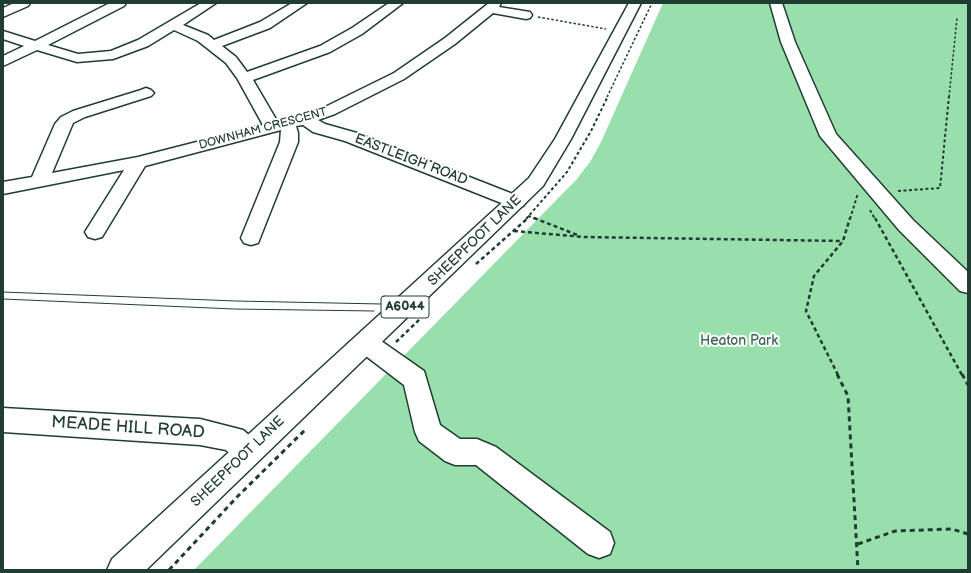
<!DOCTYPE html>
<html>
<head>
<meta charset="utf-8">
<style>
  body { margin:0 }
  #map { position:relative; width:971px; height:573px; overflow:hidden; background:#fff; font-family:"Balsamiq Sans",sans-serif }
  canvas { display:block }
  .frame { position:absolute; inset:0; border:4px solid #1f3d34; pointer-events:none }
</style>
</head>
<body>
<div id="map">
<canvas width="971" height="573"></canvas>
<div class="frame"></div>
</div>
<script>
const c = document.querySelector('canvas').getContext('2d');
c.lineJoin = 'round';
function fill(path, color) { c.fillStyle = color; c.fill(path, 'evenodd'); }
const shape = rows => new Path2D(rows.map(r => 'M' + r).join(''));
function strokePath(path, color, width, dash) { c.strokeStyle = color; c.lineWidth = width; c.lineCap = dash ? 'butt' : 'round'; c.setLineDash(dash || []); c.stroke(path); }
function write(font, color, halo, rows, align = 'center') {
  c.font = font + ' "Balsamiq Sans",sans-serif'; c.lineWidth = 4; c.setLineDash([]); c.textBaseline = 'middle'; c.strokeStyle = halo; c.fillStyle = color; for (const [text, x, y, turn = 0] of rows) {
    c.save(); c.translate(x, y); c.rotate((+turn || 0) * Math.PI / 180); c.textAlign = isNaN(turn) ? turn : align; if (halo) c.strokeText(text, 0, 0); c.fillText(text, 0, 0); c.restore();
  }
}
const green = shape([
  [663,3,968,3,968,570,194,570,576,180,590,162,601,142]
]);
const pathFar3 = shape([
  [538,17,606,29],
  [607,97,652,3],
  [949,97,957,18]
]);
const pathFar2 = shape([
  [898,191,940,188,949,96],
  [870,210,875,219],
  [528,216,536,219],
  [526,219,567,172,591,131,608,96],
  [850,219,858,193]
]);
const pathFar1 = shape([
  [534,218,580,236],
  [875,218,962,375],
  [514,231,584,237,843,241],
  [476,264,528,218],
  [396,342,420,319],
  [838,375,806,311,814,276,843,241,850,218]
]);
const path = shape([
  [837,374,848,396,858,570],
  [962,374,968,385],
  [858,544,895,531,952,529,968,534],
  [169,570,237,497,306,429]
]);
const minor = shape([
  [14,3,30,3,28,6,3,17,3,8,14,3],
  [110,3,126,3,124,6,48,45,78,54,111,51,138,40,201,3,216,3,183,25,208,35,214,40,260,22,292,3,307,3,270,28,222,46,236,57,247,72,320,46,352,28,389,3,403,3,362,34,330,52,253,80,277,121,323,108,394,73,445,38,489,3,501,3,499,7,530,12,532,15,530,18,526,19,493,13,455,44,404,79,335,114,318,120,325,124,357,133,523,198,526,202,523,206,516,208,509,206,345,141,313,132,303,125,296,126,298,133,298,142,258,243,251,245,244,243,241,238,280,142,281,130,145,166,102,237,95,239,88,237,85,232,124,170,3,194,3,182,32,177,55,124,61,117,73,111,141,90,146,88,151,90,154,93,151,96,85,117,73,123,52,173,138,157,263,125,237,78,226,63,198,41,174,30,148,46,113,59,77,62,37,50,3,66,3,56,24,46,3,39,3,31,35,41,110,3],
  [770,3,782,3,795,42,836,134,913,220,968,272,968,293,960,291,899,230,820,136,781,42,770,3],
  [366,333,374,336,424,371,440,425,460,439,477,439,496,447,610,532,614,543,610,554,599,558,588,554,476,465,455,465,445,461,419,441,415,432,404,385,358,350,354,343,358,336,366,333],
  [3,408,200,419,243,430,258,443,262,452,258,461,248,465,238,461,226,450,200,445,3,432,3,408]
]);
const major = shape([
  [629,3,641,3,571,139,543,186,146,570,107,570,112,559,529,178,555,139,629,3]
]);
const tram = shape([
  [3,292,236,301,381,304],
  [3,299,234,309,374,311]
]);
const farStreetnames = [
  ["DOWNHAM CRESCENT",263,129,-15]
];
const shields = [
  [405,307,48]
];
const shieldNames = [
  ["A6044",405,307]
];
const streetNames = [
  ["EASTLEIGH ROAD",411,160,21],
  ["SHEEPFOOT LANE",475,241,-44],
  ["SHEEPFOOT LANE",238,462,-44]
];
const parkNames = [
  ["Heaton Park",739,341]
];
const nearStreetnames = [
  ["MEADE HILL ROAD",128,428,4]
];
fill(green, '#99dfac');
strokePath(minor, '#1f3d34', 3);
strokePath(major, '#1f3d34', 3);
strokePath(pathFar3, '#1f3d34', 1.5, [2.5, 2]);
strokePath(pathFar2, '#1f3d34', 2, [3, 2.5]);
strokePath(pathFar1, '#1f3d34', 2.5, [4, 3]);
strokePath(path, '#1f3d34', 3, [5, 4]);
fill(minor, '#fff');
fill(major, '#fff');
strokePath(tram, '#1f3d34', 1);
write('12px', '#1f3d34', '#fff', farStreetnames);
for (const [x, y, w] of shields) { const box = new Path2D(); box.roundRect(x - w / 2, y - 11, w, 22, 3); c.fillStyle = '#fff'; c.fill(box); strokePath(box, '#1f3d34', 1); }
write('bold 13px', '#1f3d34', null, shieldNames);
write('14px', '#1f3d34', '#fff', streetNames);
write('14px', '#3e6652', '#fff', parkNames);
write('17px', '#1f3d34', '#fff', nearStreetnames);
</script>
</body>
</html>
